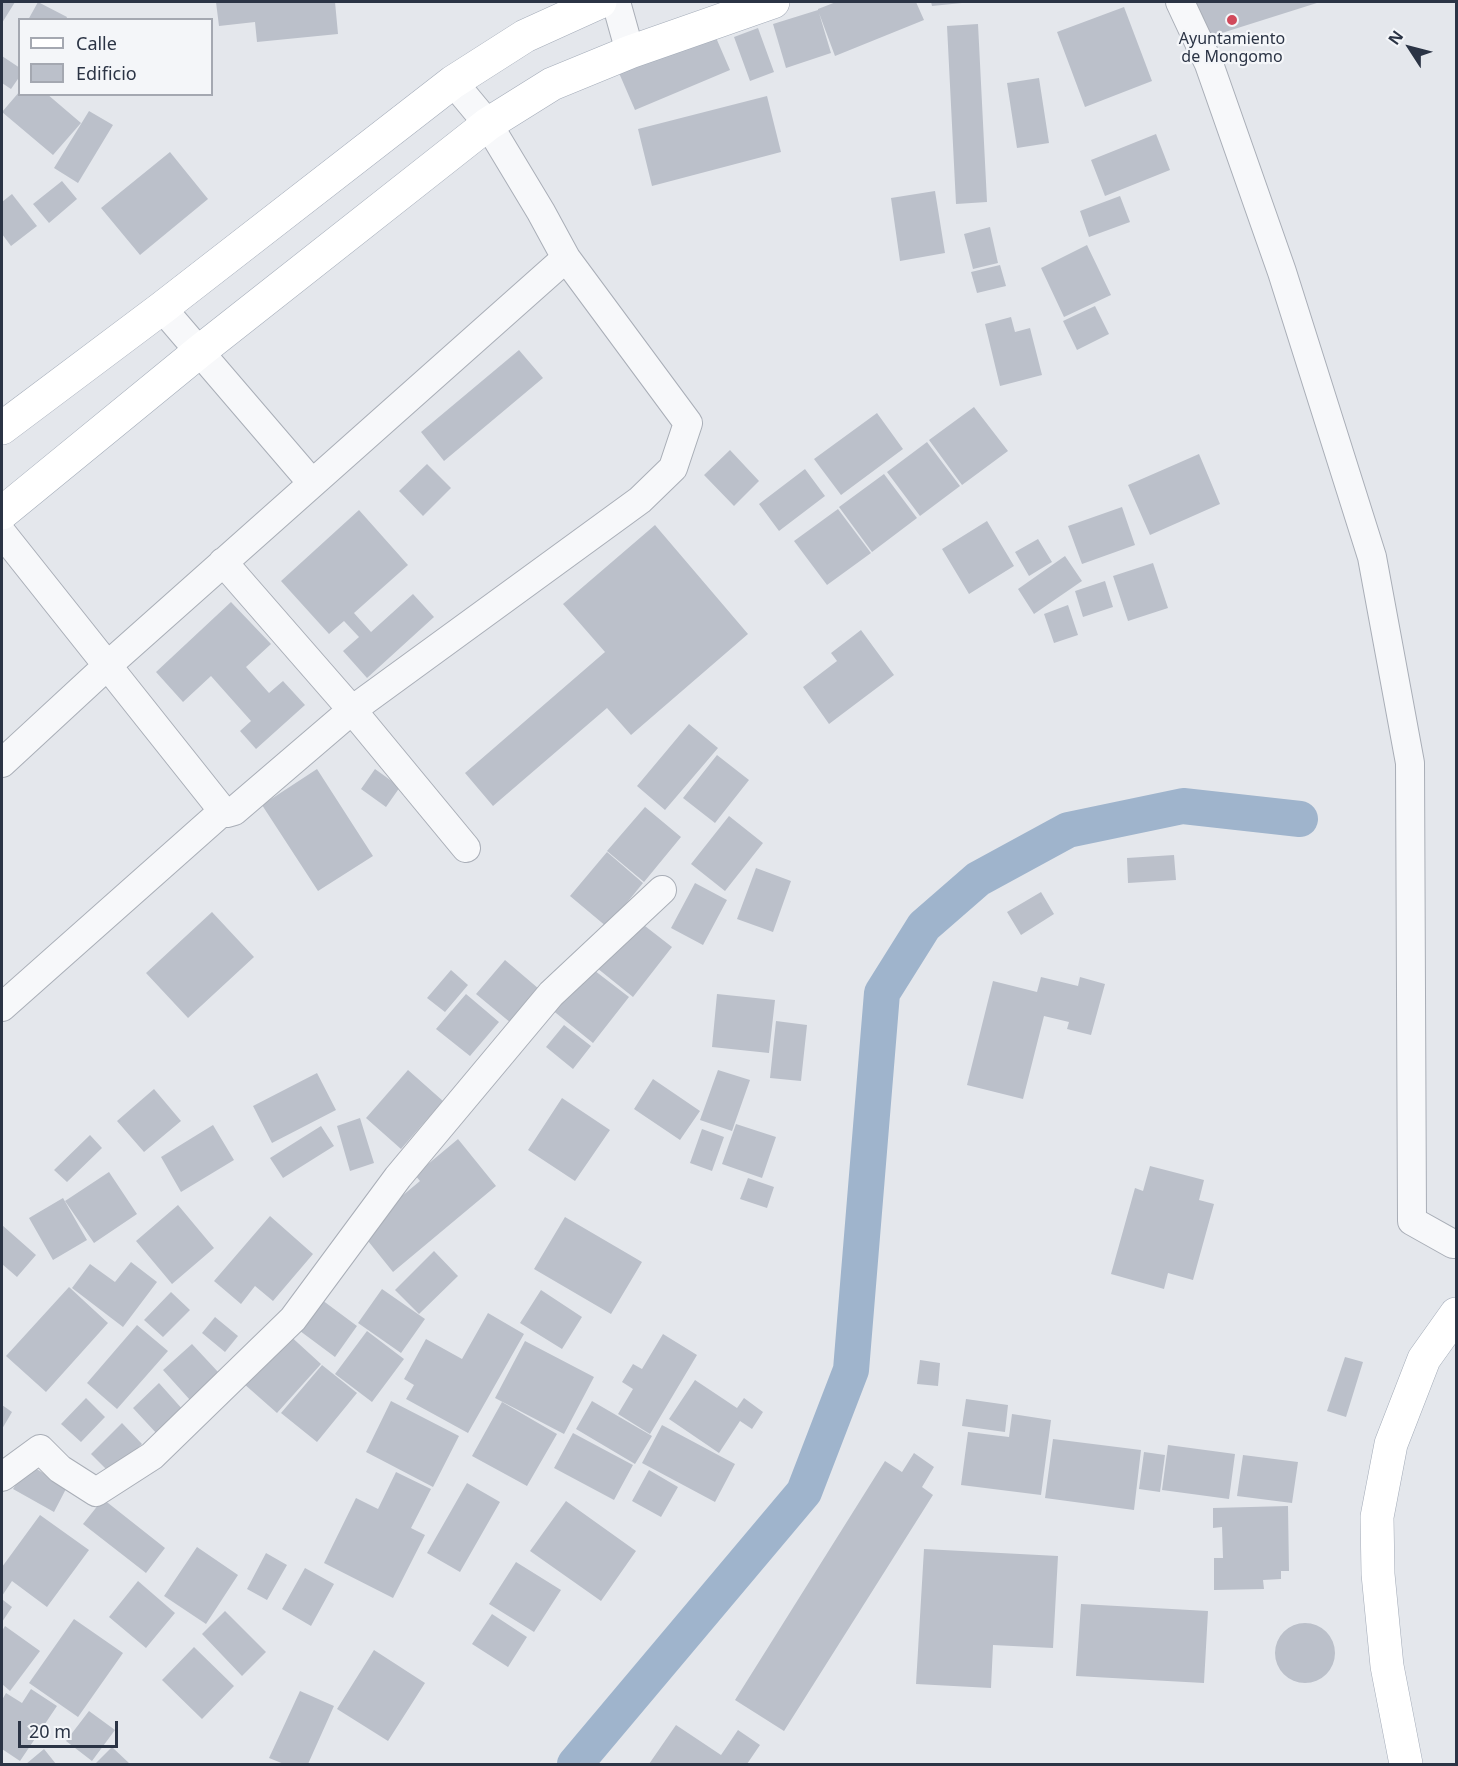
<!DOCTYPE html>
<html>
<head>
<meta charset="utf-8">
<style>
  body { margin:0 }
  #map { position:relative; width:1458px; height:1766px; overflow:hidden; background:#e4e7ec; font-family:"Noto Sans",sans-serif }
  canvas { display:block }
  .frame { position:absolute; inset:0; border:3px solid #2b3445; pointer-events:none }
  .legend { position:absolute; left:18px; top:18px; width:195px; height:78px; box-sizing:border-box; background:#f4f6f9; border:2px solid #a4a8b1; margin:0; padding:8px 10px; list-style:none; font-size:18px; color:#2b3445 }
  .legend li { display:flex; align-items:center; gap:12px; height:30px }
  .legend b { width:30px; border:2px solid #a4a8b1 }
  .north { position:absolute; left:1380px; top:18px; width:60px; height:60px; -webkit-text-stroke:4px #f4f6f9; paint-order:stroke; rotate:306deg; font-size:16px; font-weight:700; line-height:24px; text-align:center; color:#2b3445 }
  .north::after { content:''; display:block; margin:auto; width:21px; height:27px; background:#2b3445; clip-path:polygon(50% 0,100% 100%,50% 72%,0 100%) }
  .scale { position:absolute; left:18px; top:1721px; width:100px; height:27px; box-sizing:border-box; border:3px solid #2b3445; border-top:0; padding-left:8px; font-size:18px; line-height:21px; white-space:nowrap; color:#2b3445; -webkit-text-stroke:4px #f4f6f9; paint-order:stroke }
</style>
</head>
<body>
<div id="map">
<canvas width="1458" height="1766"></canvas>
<div class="frame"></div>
<ul class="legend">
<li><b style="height:8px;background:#fff"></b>Calle</li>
<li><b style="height:16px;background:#bbc0ca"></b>Edificio</li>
</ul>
<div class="north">N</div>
<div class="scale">20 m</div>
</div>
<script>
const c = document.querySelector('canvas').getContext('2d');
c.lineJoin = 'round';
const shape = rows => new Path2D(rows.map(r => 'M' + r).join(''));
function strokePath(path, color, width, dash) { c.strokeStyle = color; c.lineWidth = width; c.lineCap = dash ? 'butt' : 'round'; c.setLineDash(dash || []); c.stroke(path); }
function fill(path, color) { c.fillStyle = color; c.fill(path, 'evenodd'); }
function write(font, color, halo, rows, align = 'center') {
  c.font = font + ' "Noto Sans",sans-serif'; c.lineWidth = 4.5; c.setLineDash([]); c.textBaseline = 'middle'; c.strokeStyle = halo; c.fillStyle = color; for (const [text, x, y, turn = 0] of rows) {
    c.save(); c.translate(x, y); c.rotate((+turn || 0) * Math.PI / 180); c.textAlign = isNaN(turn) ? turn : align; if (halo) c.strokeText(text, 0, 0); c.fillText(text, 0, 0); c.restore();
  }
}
const canal = shape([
  [575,1764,804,1492,851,1370,882,993,924,926,978,879,1068,830,1183,806,1300,819]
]);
const building = shape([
  [2,2,15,2,2,23],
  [38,2,67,17,66,20,28,20],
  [216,2,335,2,338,34,257,42,255,22,219,26],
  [836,2,916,2,924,20,835,56,819,13,831,53,786,68,773,24,818,10,818,9],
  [931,2,962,2,962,3,932,6],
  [1195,2,1320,2,1206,38],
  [1124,7,1152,81,1085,107,1057,32],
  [978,24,987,202,956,204,947,26],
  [758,28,774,72,750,81,734,37],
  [714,33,730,70,635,110,619,73],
  [2,56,20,68,20,76,11,89,2,83],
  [1039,78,1049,143,1017,148,1007,83],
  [20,91,20,94,47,94,81,123,53,155,2,112],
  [767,96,781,152,652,186,638,129],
  [89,111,113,125,78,183,54,168],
  [1156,134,1170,170,1105,196,1091,160],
  [170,152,208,199,140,255,101,208],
  [62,181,77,199,49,223,33,204],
  [935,191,945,253,900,261,891,198],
  [12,194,37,226,11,246,2,234,2,202],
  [1120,196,1130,222,1089,237,1080,211],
  [990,227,998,263,973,269,964,234],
  [1087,245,1111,295,1064,317,1041,268],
  [1000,265,1006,286,977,293,971,272],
  [1095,306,1109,334,1077,350,1063,321],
  [1011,317,1015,332,1030,328,1042,375,1000,386,985,324],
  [519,350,543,378,444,461,421,432],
  [974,407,1008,451,962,485,929,440],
  [877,413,903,449,841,495,814,459],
  [927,442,960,486,920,516,887,472],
  [730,450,759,481,734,506,704,475],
  [1199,454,1220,504,1150,535,1128,485],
  [427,464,451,488,423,516,399,491],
  [805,469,825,496,779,531,759,504],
  [884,474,917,518,872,552,839,507],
  [1122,507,1135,545,1082,564,1068,526],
  [838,509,871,553,827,585,794,541],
  [359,510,408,565,354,613,371,632,413,594,434,617,367,678,343,651,359,637,344,621,329,634,281,581],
  [987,521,1014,566,969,594,942,549],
  [655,525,748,634,631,735,607,708,493,806,465,773,605,652,563,604],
  [1038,539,1052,562,1029,576,1015,552],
  [1065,556,1082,581,1034,614,1018,589],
  [1153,563,1168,608,1128,621,1113,576],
  [1105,581,1113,607,1083,617,1075,591],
  [231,602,271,644,246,667,269,693,283,681,305,705,256,749,240,731,251,721,211,676,183,702,156,672],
  [1068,605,1078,635,1054,643,1044,614],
  [861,630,894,675,829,724,803,687,837,661,831,653],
  [689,724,718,748,665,810,637,786],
  [717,755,749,780,715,823,683,798],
  [317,769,373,856,318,891,262,805],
  [375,769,400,787,386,807,361,789],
  [645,807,681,837,644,882,607,851],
  [729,816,763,843,725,891,691,864],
  [607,852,643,883,607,927,570,896],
  [1174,855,1176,880,1128,883,1127,858],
  [756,868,791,881,773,932,737,919],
  [695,883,727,900,703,945,671,928],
  [1041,892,1054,914,1021,935,1007,912],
  [212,912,254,957,188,1018,146,973],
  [636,919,672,947,633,997,597,968],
  [505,960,539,989,511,1023,476,994],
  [586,964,629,997,593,1043,551,1009],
  [451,970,468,985,445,1012,427,998],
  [1041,977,1078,986,1080,977,1105,984,1091,1035,1067,1029,1069,1022,1044,1016,1023,1099,967,1085,993,981,1037,992],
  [466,994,499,1022,470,1056,436,1029],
  [717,994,775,1000,769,1053,712,1047],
  [776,1021,807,1025,801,1081,770,1078],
  [564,1025,591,1046,573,1069,546,1047],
  [408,1070,443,1101,401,1149,366,1118],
  [718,1070,750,1080,732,1131,700,1120],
  [317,1073,336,1110,272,1143,253,1106],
  [653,1079,700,1111,680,1140,634,1109],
  [154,1089,181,1121,144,1152,117,1121],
  [562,1098,610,1130,575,1181,528,1150],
  [360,1118,374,1163,350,1171,337,1126],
  [736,1124,776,1137,762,1178,722,1164],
  [213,1125,234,1160,181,1192,161,1157],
  [321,1126,334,1146,283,1178,270,1158],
  [702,1129,724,1137,712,1171,690,1163],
  [90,1135,102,1148,67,1182,54,1170],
  [458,1139,496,1186,393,1272,360,1231,420,1181,415,1175],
  [1150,1166,1204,1180,1199,1200,1214,1204,1193,1280,1168,1273,1164,1289,1111,1274,1135,1188,1143,1191],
  [109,1172,137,1214,94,1243,65,1201],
  [748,1178,774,1187,767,1208,740,1199],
  [63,1198,87,1240,53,1260,29,1218],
  [178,1205,214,1248,172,1284,136,1241],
  [270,1216,313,1254,273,1301,255,1286,241,1304,214,1281],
  [565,1217,642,1262,611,1314,534,1269],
  [2,1225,36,1255,17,1277,2,1264],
  [434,1251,458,1276,419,1314,395,1290],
  [131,1262,157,1282,123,1327,72,1288,90,1264,115,1282],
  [69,1287,108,1323,46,1392,6,1356],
  [382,1289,425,1319,401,1353,358,1323],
  [541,1290,582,1317,562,1349,520,1323],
  [171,1292,190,1310,163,1337,144,1320],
  [318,1297,357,1326,335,1357,296,1328],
  [488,1313,524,1334,468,1433,406,1399,414,1385,404,1379,426,1339,462,1359],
  [215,1317,238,1336,225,1352,202,1333],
  [137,1325,168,1351,117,1409,87,1383],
  [367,1331,404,1359,372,1402,335,1374],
  [287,1333,321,1364,277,1413,243,1383],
  [663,1334,697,1355,650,1434,618,1414,633,1389,622,1382,633,1364,642,1369],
  [525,1341,594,1377,564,1434,495,1398],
  [192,1344,219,1373,190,1400,163,1370],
  [1345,1357,1363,1362,1346,1417,1327,1411],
  [920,1360,940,1363,938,1386,917,1384],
  [322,1365,357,1393,317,1442,281,1413],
  [695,1380,737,1408,744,1398,763,1412,752,1429,740,1421,719,1453,669,1419],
  [159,1383,184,1411,158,1435,133,1408],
  [86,1398,105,1417,81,1442,61,1424],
  [966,1399,1008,1405,1005,1432,962,1426],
  [391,1401,459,1436,433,1487,366,1452],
  [592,1401,652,1436,635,1464,576,1429],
  [502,1402,557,1434,527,1486,472,1456],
  [2,1405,12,1412,2,1429],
  [1012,1414,1051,1420,1041,1495,961,1485,968,1432,1009,1437],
  [122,1423,142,1444,111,1474,91,1454],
  [662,1425,735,1464,715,1502,642,1463],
  [573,1433,633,1465,614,1500,554,1468],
  [1053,1439,1141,1450,1134,1510,1045,1498],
  [1168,1445,1235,1454,1229,1499,1162,1490],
  [1144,1452,1165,1455,1160,1492,1139,1489],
  [914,1453,934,1467,922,1487,933,1495,784,1731,735,1700,885,1461,902,1472],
  [1243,1455,1298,1462,1292,1503,1237,1496],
  [28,1464,67,1487,54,1512,13,1489],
  [649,1470,678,1487,661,1517,632,1501],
  [396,1472,431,1489,411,1528,425,1535,393,1598,324,1563,356,1498,378,1509],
  [467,1483,500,1502,460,1572,427,1553],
  [103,1499,165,1548,146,1573,83,1524],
  [566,1501,636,1551,601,1601,530,1551],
  [1288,1506,1289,1571,1281,1571,1281,1579,1263,1580,1264,1589,1214,1590,1214,1558,1223,1558,1222,1527,1213,1528,1213,1508],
  [40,1515,89,1550,47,1607,12,1581,2,1596,2,1567],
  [197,1547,238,1575,206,1624,164,1596],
  [924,1549,1058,1556,1053,1648,993,1645,991,1688,916,1684],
  [266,1553,287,1565,267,1600,247,1589],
  [516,1562,561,1590,534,1632,489,1604],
  [305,1568,334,1584,311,1626,282,1609],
  [138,1581,175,1613,146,1648,109,1617],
  [3,1600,12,1607,2,1622,2,1601],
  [1081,1604,1208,1611,1204,1683,1076,1676],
  [225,1611,266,1652,242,1676,202,1634],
  [492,1614,527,1637,508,1667,472,1644],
  [74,1619,123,1653,78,1717,29,1683],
  '1275 1653a30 30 0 1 1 60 0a30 30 0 1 1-60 0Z',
  [5,1626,40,1651,10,1691,2,1684,2,1631],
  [194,1647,234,1686,202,1719,162,1680],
  [374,1650,425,1683,388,1741,337,1709],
  [31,1689,57,1706,20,1761,2,1749,2,1700,6,1693,22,1703],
  [300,1691,334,1706,308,1764,284,1764,269,1758],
  [89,1711,115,1730,92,1761,66,1741],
  [676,1725,721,1755,738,1730,760,1745,747,1764,649,1764],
  [112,1747,130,1764,95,1764],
  [44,1749,56,1764,26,1764]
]);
const minor = shape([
  [616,2,630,52],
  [1180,2,1209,64,1282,272,1372,557,1410,763,1412,1221,1453,1244,1456,1244],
  [162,308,312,483],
  [2,533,223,811,227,813,234,811,352,710,640,500,673,468,688,423,566,258,541,212,488,124,453,82],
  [223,562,352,710,466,848],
  [2,763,107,666,566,258],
  [2,1007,223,811],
  [2,1477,40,1449,60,1469,96,1492,152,1456,293,1319,398,1177,551,994,662,890]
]);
const primary = shape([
  [2,428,162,308,453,82,525,36,600,2],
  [2,513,200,351,488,124,552,84,630,52,773,2],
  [1406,1764,1387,1666,1378,1574,1377,1517,1391,1444,1424,1359,1456,1314]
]);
const markers = [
  [1232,20,6,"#d1495b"]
];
const poiNames = [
  ["Ayuntamiento",1232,39],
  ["de Mongomo",1232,57]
];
strokePath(canal, '#9fb4cc', 36);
fill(building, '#bbc0ca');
strokePath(minor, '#a9aeb7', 30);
strokePath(primary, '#a3abb8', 34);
strokePath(minor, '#f7f8fa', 28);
strokePath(primary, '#fff', 33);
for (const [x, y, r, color] of markers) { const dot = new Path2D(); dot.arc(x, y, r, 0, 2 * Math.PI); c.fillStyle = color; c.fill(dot); strokePath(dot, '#f4f6f9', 2); }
write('16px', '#2b3445', '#f4f6f9', poiNames);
</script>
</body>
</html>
